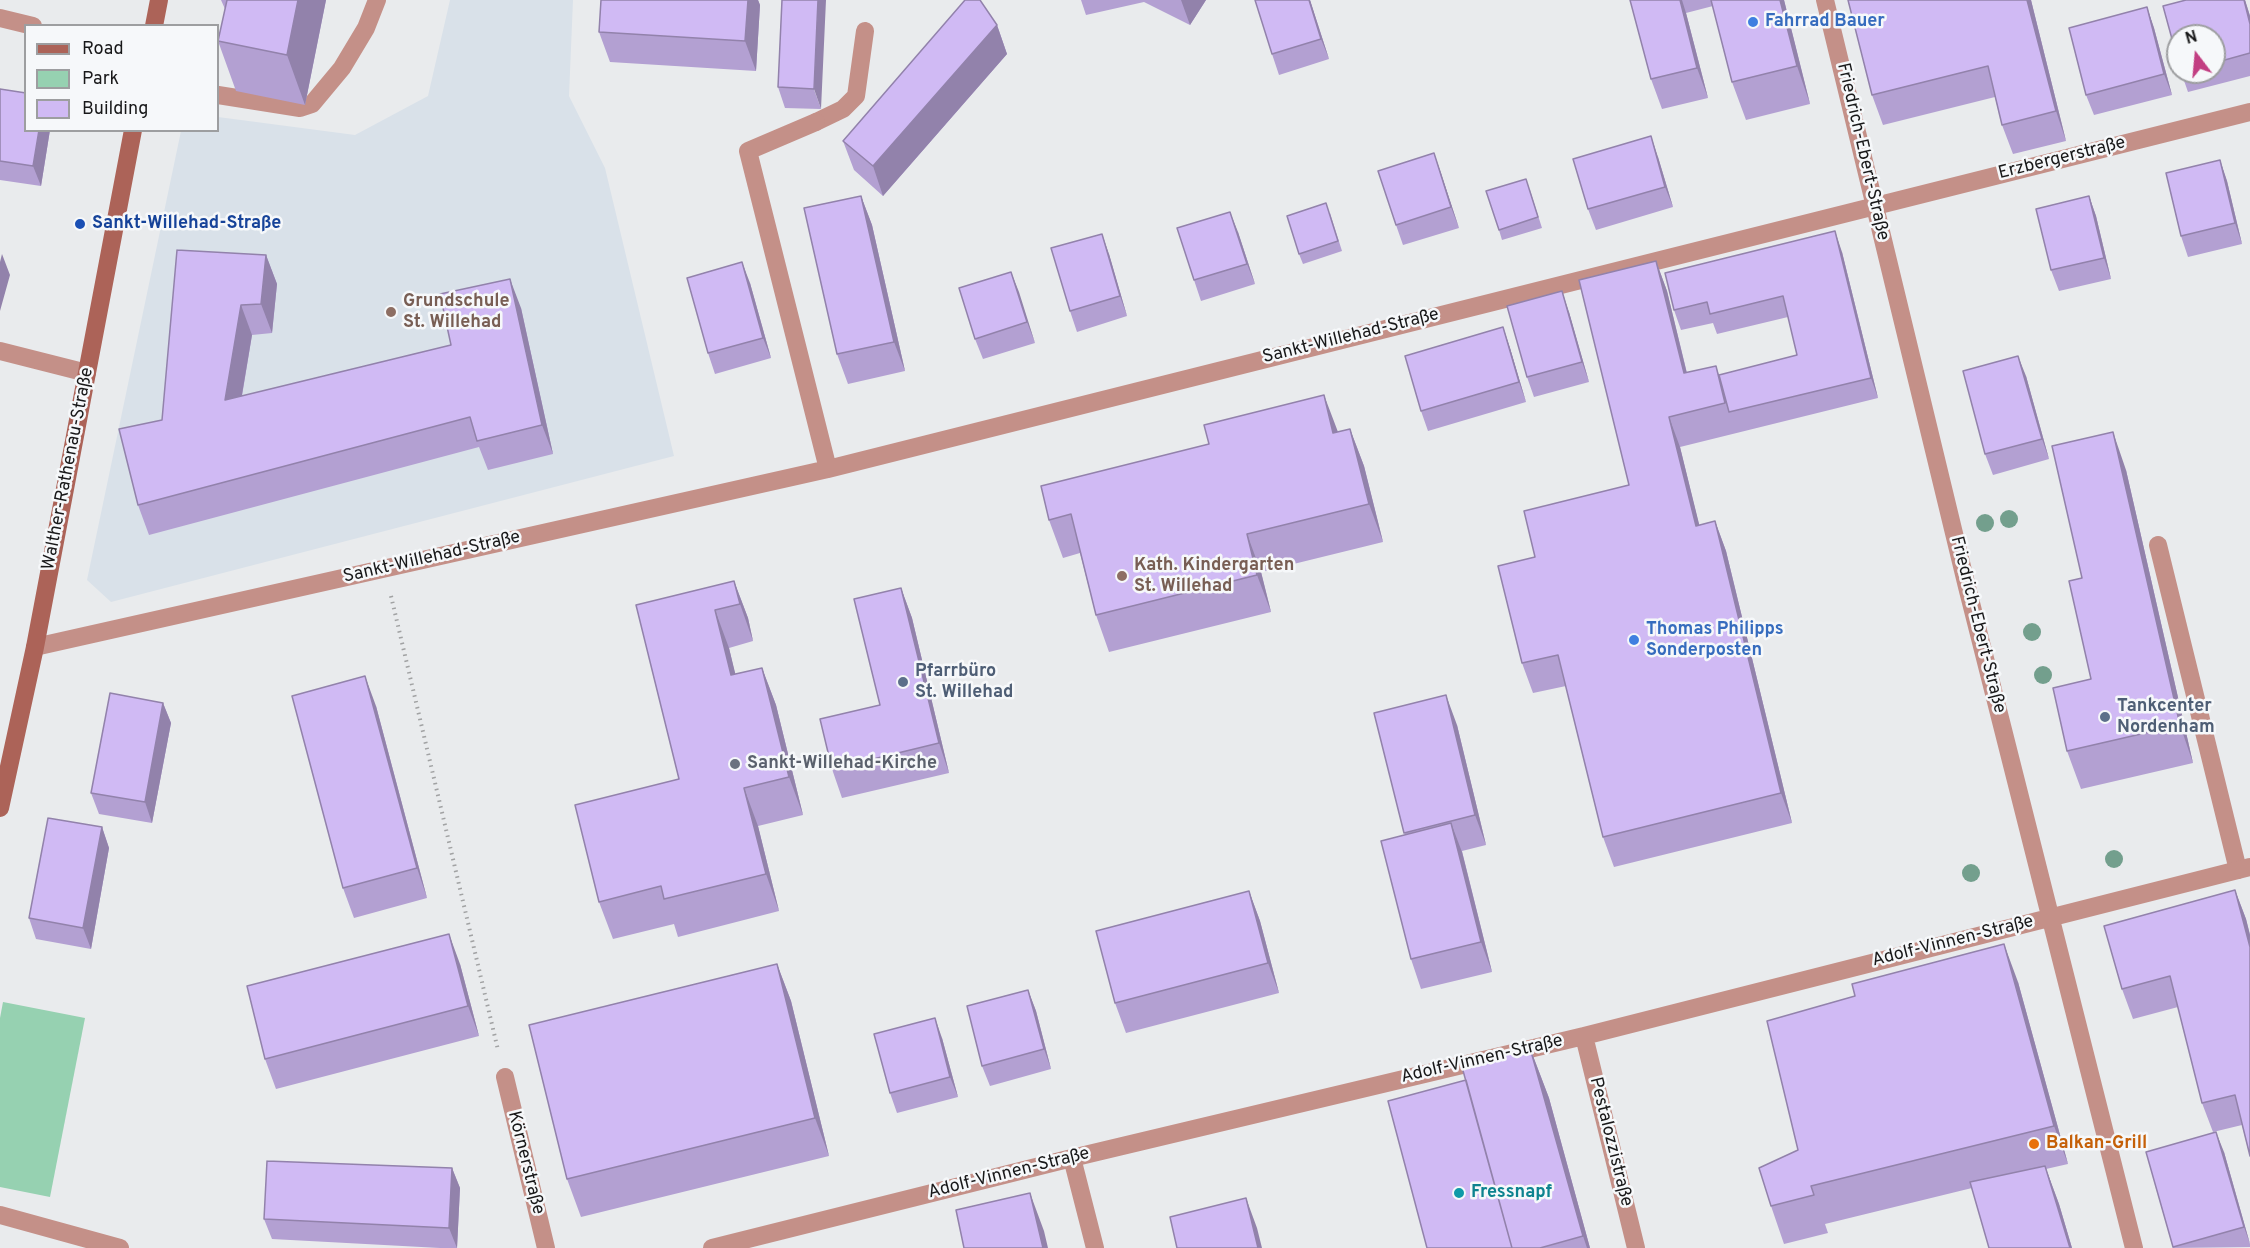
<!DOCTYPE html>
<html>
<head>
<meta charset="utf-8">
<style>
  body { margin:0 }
  #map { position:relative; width:2250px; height:1248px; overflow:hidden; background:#e9ebed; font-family:Overpass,sans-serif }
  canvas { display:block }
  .legend { position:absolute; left:24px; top:24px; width:195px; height:108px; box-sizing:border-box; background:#f6f8fa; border:2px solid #9d9ea0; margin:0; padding:8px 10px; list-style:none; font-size:18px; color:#181819 }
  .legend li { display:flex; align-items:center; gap:12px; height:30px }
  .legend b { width:30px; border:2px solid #9d9ea0 }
  .north { position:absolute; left:2166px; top:24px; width:60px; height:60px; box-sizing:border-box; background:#f6f8fa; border:2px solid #9d9ea0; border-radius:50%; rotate:344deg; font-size:16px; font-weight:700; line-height:24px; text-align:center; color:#181819 }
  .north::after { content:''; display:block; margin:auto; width:21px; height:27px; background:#c23e82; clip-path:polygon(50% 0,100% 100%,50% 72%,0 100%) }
</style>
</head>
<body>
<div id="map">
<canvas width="2250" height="1248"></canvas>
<ul class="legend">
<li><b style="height:8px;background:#ac6358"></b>Road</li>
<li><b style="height:16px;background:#96d1b1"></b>Park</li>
<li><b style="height:16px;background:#d0baf4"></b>Building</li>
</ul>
<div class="north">N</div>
</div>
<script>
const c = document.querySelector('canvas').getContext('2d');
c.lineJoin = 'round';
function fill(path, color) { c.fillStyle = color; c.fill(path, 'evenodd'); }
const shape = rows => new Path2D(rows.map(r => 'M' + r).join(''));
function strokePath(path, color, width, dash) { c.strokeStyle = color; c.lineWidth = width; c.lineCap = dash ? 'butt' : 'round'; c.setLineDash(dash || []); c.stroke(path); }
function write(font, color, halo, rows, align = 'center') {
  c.font = font + ' Overpass,sans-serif'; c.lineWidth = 5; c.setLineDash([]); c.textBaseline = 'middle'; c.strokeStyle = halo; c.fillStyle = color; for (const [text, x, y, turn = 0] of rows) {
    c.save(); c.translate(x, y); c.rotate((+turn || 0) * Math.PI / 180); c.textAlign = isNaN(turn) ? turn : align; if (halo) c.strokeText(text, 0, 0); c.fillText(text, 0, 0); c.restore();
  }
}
const built = shape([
  [450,0,573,0,569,96,605,168,674,456,111,602,87,580,181,131,218,130,218,117,355,135,428,96]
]);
const green = shape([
  [3,1002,85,1018,50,1197,0,1187,0,1018]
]);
const path = shape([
  [391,596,498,1050]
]);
const lane = shape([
  [218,95,300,108,312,104,342,68,366,28,377,0],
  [816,122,843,109,856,96,865,31],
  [0,351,87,373],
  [2158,545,2238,870]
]);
const street = shape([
  [1825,0,1967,587,2134,1248],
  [0,18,33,26],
  [816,122,748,151,828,469],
  [35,647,828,469,2250,112],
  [1584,1036,1636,1248],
  [505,1077,546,1248],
  [1072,1158,1095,1248],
  [0,1215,120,1248],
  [712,1248,1072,1158,1584,1036,2250,867]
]);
const secondary = shape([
  [154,26,159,0],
  [0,808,35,647,133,130]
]);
const trees = [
  [2009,519],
  [1985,523],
  [2032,632],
  [2043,675],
  [2114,859],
  [1971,873]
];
const wall = shape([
  [221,0,326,0,305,105,236,91,218,41,225,9],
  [601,0,758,0,760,5,756,71,610,62,599,32],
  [782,0,821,109,785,108,778,87],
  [1081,0,1206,0,1190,25,1144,2,1086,15],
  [1310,0,1329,59,1279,75,1272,54],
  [1630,0,1784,0,1810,104,1746,120,1732,82,1713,6,1686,13,1708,98,1662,109,1651,79],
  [1848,0,2031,0,2066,141,2013,154,2002,125,1995,97,1883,125,1872,95],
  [2186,0,2245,0,2250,16,2250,76,2188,92,2181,72,2214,72,2214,36],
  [2147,7,2154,28,2172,95,2094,115,2086,95],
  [997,25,1007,54,883,196,854,170,843,141],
  [0,89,26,130,50,130,41,186,0,180],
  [1434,153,1459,228,1403,245,1396,225],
  [1658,157,1673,207,1596,230,1588,209],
  [2220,160,2227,181,2242,244,2188,257,2181,236],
  [1530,190,1542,228,1502,240,1499,230],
  [861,196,872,225,905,371,848,384,837,354],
  [2089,196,2096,216,2111,279,2059,291,2051,270],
  [1330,213,1342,251,1303,264,1299,254],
  [1238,232,1255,284,1201,301,1194,280],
  [1842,252,1878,398,1680,447,1699,525,1715,521,1726,551,1792,823,1614,867,1603,837,1566,686,1533,693,1522,663,1535,557,1629,485,1656,261,1667,291,1687,373,1716,366,1719,375,1797,355,1788,317,1717,334,1713,323,1681,330,1674,310],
  [1109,254,1127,316,1077,332,1070,311],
  [266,255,277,284,272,333,252,335,242,396,451,345,521,308,553,454,488,470,479,447,149,535,138,505],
  [1011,272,1035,343,983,359,975,339],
  [750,283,771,358,715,374,708,353],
  [1569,312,1589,382,1534,397,1527,377],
  [1503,327,1510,348,1526,402,1428,431,1421,411],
  [2026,376,2049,459,1993,475,1985,454],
  [1350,429,1364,466,1383,542,1261,572,1271,612,1109,652,1096,615,1080,553,1063,558,1049,520,1209,444,1337,432],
  [2126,470,2193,763,2081,789,2067,751,2091,679,2082,578],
  [734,581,748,618,753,641,729,648,735,674,762,668,776,705,803,815,758,826,779,911,678,937,674,924,613,939,599,902,679,779,636,605],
  [901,588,912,618,949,773,842,798,832,769,880,705],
  [163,703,171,723,152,823,99,814,91,793],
  [376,706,427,898,354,918,343,888],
  [1374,713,1457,725,1486,845,1462,851,1492,972,1421,989,1411,959,1405,835],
  [102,827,109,848,91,949,36,939,29,918],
  [2235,890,2246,919,2250,935,2250,1156,2242,1125,2213,1132,2202,1103,2178,1007,2133,1019,2122,989],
  [1249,891,1260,921,1279,993,1126,1033,1115,1003],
  [460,964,479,1036,276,1089,265,1059],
  [777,964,791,1001,829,1156,581,1217,567,1179],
  [2018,982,2068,1164,2046,1169,2059,1204,2072,1248,1989,1248,1972,1188,1825,1224,1828,1233,1784,1244,1771,1206,1798,1150],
  [1028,990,1036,1011,1051,1069,990,1086,982,1066],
  [942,1038,958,1097,897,1113,890,1093],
  [1530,1048,1549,1098,1590,1248,1427,1248,1466,1080],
  [2146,1152,2224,1152,2250,1244,2250,1247,2173,1248],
  [452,1168,460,1188,457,1248,440,1248,272,1239,264,1219]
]);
const shadedWall = shape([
  [298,0,326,0,305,105,287,55],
  [748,0,758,0,760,5,756,71,745,41],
  [818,0,826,0,821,109,814,89],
  [1181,0,1206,0,1190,25],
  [1309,0,1310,0,1329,59,1321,39],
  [1680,0,1682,0,1686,13,1708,98,1697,68],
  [1780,0,1784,0,1810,104,1797,66],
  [2027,0,2031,0,2066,141,2056,111],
  [2244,0,2245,0,2250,16,2250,24],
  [2147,7,2154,28,2172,95,2164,74],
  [997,25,1007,54,883,196,873,166],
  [39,130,50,130,41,186,33,166],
  [1651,136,1658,157,1673,207,1665,187],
  [1434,153,1441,173,1459,228,1451,207],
  [2220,160,2227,181,2242,244,2235,223],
  [861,196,872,225,905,371,894,342],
  [2089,196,2096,216,2111,279,2104,258],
  [1230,212,1238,232,1255,284,1247,264],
  [1835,231,1842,252,1878,398,1871,378],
  [1102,234,1109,254,1127,316,1120,296],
  [2,254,10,275,0,311,0,262],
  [266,255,277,284,272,333,261,304],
  [1656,261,1667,291,1694,403,1684,373],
  [742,262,750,283,771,358,763,338],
  [1011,272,1019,292,1035,343,1027,322],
  [510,279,521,308,553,454,542,425],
  [1562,291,1569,312,1589,382,1582,362],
  [241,305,252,335,236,430,225,400],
  [1503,327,1510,348,1526,402,1519,382],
  [2018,356,2026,376,2049,459,2042,439],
  [1324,395,1338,432,1333,433],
  [1669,417,1680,447,1707,556,1696,526],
  [1350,429,1364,466,1383,542,1369,504],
  [2113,432,2126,470,2193,763,2180,725],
  [1715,521,1726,551,1792,823,1781,793],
  [1247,534,1261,572,1271,612,1257,575],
  [734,581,748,618,753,641,740,604],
  [901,588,912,618,949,773,939,743],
  [715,610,729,648,745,713,731,675],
  [762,668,776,705,803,815,789,777],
  [365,676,376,706,427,898,417,868],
  [1446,695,1457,725,1486,845,1475,815],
  [163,703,171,723,152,823,145,802],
  [744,788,758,826,779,911,766,874],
  [1451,823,1462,852,1492,972,1481,942],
  [102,827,109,848,91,949,83,928],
  [2235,890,2246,919,2250,935,2250,947],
  [1249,891,1260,921,1279,993,1268,963],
  [449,934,460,964,479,1036,468,1006],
  [2004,944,2018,982,2068,1164,2054,1126],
  [777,964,791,1001,829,1156,815,1118],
  [1028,990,1036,1011,1051,1069,1044,1049],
  [935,1018,942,1038,958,1097,950,1077],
  [1530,1048,1549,1098,1590,1248,1587,1248,1583,1236],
  [2216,1132,2224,1152,2250,1244,2244,1227],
  [2045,1166,2059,1204,2072,1248,2070,1248],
  [452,1168,460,1188,457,1248,449,1228],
  [1030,1193,1044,1231,1048,1248,1043,1248],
  [1246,1198,1257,1228,1262,1248,1258,1248]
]);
const building = shape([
  [227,0,298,0,287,55,218,41,227,0],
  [601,0,748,0,745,41,599,32,601,0],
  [782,0,818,0,814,89,778,87,782,0],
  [965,0,980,0,997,25,873,166,843,141,965,0],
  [1255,0,1309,0,1321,39,1272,54,1255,0],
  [1630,0,1680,0,1697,68,1651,79,1630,0],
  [1711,0,1780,0,1797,66,1732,82,1711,0],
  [1848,0,2027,0,2056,111,2002,125,1988,66,1872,95,1848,0],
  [2186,0,2244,0,2250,24,2250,53,2214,63,2214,36,2178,36,2178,61,2163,6,2186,0],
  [2147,7,2164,74,2086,95,2069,28,2147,7],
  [0,89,26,93,26,130,39,130,33,166,0,161,0,89],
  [1651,136,1665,187,1588,209,1573,159,1651,136],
  [1434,153,1451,207,1396,225,1378,171,1434,153],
  [2220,160,2235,223,2181,236,2166,173,2220,160],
  [1526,179,1538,217,1499,230,1486,191,1526,179],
  [861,196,894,342,837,354,804,208,861,196],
  [2089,196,2104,258,2051,270,2036,209,2089,196],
  [1326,203,1338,241,1299,254,1287,216,1326,203],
  [1230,212,1247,264,1194,280,1177,228,1230,212],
  [1835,231,1871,378,1729,412,1719,375,1797,355,1783,296,1710,314,1707,302,1674,310,1665,273,1835,231],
  [1102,234,1120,296,1070,311,1051,248,1102,234],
  [177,250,266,255,261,304,241,305,225,400,451,345,440,294,510,279,542,425,477,441,470,417,138,505,119,429,162,420,177,250],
  [1656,261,1684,373,1716,366,1725,403,1669,417,1696,526,1715,521,1781,793,1603,837,1558,655,1522,663,1498,566,1535,557,1524,511,1629,485,1579,280,1656,261],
  [742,262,763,338,708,353,687,278,742,262],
  [1011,272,1027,322,975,339,959,288,1011,272],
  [1562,291,1582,362,1527,377,1507,306,1562,291],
  [1503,327,1519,382,1421,411,1405,356,1503,327],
  [2018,356,2042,439,1985,454,1963,371,2018,356],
  [1324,395,1333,433,1350,429,1369,504,1247,534,1257,575,1096,615,1071,514,1049,520,1041,486,1209,444,1204,425,1324,395],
  [2113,432,2180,725,2067,751,2053,688,2091,679,2069,581,2082,578,2052,446,2113,432],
  [734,581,740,604,715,610,731,675,762,668,789,777,744,788,766,874,664,899,661,886,599,902,575,805,679,779,636,605,734,581],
  [901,588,939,743,832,769,820,719,880,705,854,599,901,588],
  [365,676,417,868,343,888,292,696,365,676],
  [110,693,163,703,145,802,91,793,110,693],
  [1446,695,1475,815,1404,833,1374,713,1446,695],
  [48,818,102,827,83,928,29,918,48,818],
  [1451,823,1481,942,1411,959,1381,841,1451,823],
  [2235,890,2250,947,2250,1156,2235,1095,2202,1103,2170,976,2122,989,2104,926,2235,890],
  [1249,891,1268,963,1115,1003,1096,931,1249,891],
  [449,934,468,1006,265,1059,247,986,449,934],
  [2004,944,2054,1126,1811,1186,1814,1195,1771,1206,1759,1168,1798,1150,1767,1021,1855,996,1852,984,2004,944],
  [777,964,815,1118,567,1179,529,1025,777,964],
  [1028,990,1044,1049,982,1066,967,1006,1028,990],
  [935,1018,950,1077,890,1093,874,1034,935,1018],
  [1530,1048,1583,1236,1540,1248,1512,1248,1462,1067,1530,1048],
  [1466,1080,1512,1248,1427,1248,1388,1101,1466,1080],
  [2216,1132,2244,1227,2173,1247,2146,1152,2216,1132],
  [267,1161,452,1168,449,1228,264,1219,267,1161],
  [2045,1166,2070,1248,1989,1248,1970,1182,2045,1166],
  [1030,1193,1043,1248,964,1248,956,1210,1030,1193],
  [1246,1198,1258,1248,1177,1248,1170,1217,1246,1198]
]);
const markers = [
  [1753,22,6,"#3f7fe0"],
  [80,224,6,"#1a4fb4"],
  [391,312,6,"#8d6e63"],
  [1122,576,6,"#8d6e63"],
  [1634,640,6,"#3f7fe0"],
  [903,682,6,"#5c6f8a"],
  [2105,717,6,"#5c6f8a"],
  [735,764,6,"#6b7280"],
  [2034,1144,6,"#e8710a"],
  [1459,1193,6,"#0f9aa8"]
];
const shopNames = [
  ["Fahrrad Bauer",1765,22],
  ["Thomas Philipps",1646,630],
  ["Sonderposten",1646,651]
];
const streetNames = [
  ["Friedrich-Ebert-Straße",1862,152,77],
  ["Erzbergerstraße",2062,159,-14],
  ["Sankt-Willehad-Straße",1351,337,-14],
  ["Walther-Rathenau-Straße",69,469,-79],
  ["Sankt-Willehad-Straße",432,558,-13],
  ["Friedrich-Ebert-Straße",1977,625,76],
  ["Adolf-Vinnen-Straße",1953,942,-14],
  ["Adolf-Vinnen-Straße",1482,1060,-13],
  ["Pestalozzistraße",1610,1142,76],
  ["Körnerstraße",525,1163,76],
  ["Adolf-Vinnen-Straße",1009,1174,-14]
];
const transitNames = [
  ["Sankt-Willehad-Straße",92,224]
];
const educationNames = [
  ["Grundschule",403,302],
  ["St. Willehad",403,323],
  ["Kath. Kindergarten",1134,566],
  ["St. Willehad",1134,587]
];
const serviceNames = [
  ["Pfarrbüro",915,672],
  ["St. Willehad",915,693],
  ["Tankcenter",2117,707],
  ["Nordenham",2117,728]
];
const worshipNames = [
  ["Sankt-Willehad-Kirche",747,764]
];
const foodNames = [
  ["Balkan-Grill",2046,1144]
];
const cultureNames = [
  ["Fressnapf",1471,1193]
];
fill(built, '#d9e1e9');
fill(green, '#96d1b1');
strokePath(path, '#a1a2a3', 4, [1.5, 4.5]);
strokePath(lane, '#c49088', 18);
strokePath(street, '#c49088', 18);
strokePath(secondary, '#ac6358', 18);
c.fillStyle = '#739f8d';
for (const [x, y] of trees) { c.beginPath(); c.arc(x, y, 9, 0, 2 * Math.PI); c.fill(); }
fill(wall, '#b3a0d2');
fill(shadedWall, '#9282ab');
fill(building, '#d0baf4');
strokePath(building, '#9282ab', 1.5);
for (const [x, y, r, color] of markers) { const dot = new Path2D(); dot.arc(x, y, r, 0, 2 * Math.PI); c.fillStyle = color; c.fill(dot); strokePath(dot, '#f6f8fa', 2); }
write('bold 18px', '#366cbe', '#f6f8fa', shopNames, 'left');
write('18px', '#181819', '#f6f8fa', streetNames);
write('bold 18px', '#164399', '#f6f8fa', transitNames, 'left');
write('bold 18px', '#785e54', '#f6f8fa', educationNames, 'left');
write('bold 18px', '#4e5e75', '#f6f8fa', serviceNames, 'left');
write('bold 18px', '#5b616d', '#f6f8fa', worshipNames, 'left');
write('bold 18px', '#c56008', '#f6f8fa', foodNames, 'left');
write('bold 18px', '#0d838f', '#f6f8fa', cultureNames, 'left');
</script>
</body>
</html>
